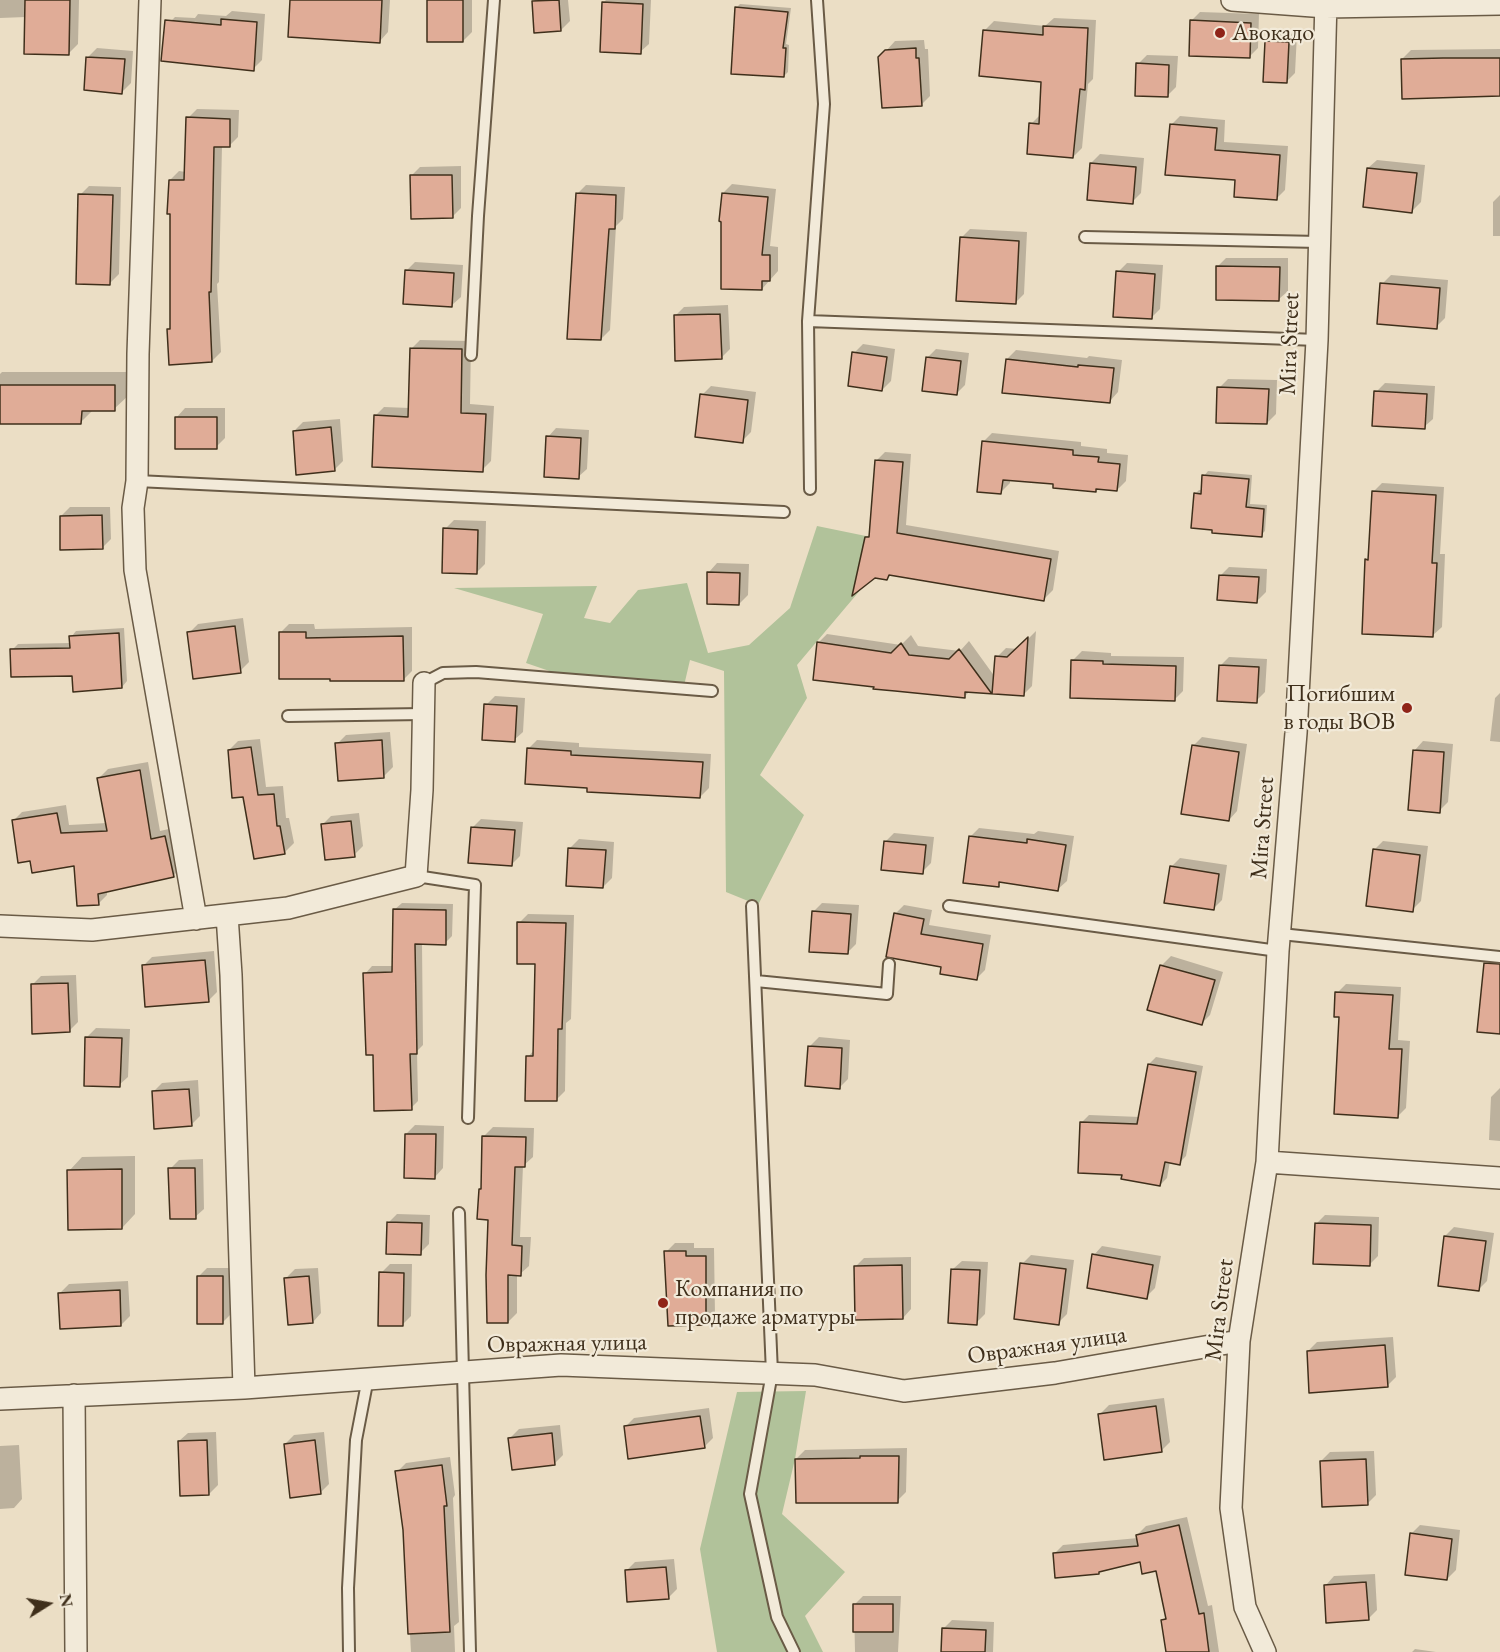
<!DOCTYPE html>
<html>
<head>
<meta charset="utf-8">
<style>
  body { margin:0 }
  #map { position:relative; width:1500px; height:1652px; overflow:hidden; background:#ebdec5; font-family:"EB Garamond",serif }
  canvas { display:block }
  .north { position:absolute; left:18px; top:1574px; width:60px; height:60px; -webkit-text-stroke:4px #f2ead9; paint-order:stroke; rotate:79deg; font-size:16px; font-weight:700; line-height:24px; text-align:center; color:#3f2f1b }
  .north::after { content:''; display:block; margin:auto; width:21px; height:27px; background:#3f2f1b; clip-path:polygon(50% 0,100% 100%,50% 72%,0 100%) }
</style>
</head>
<body>
<div id="map">
<canvas width="1500" height="1652"></canvas>
<div class="north">N</div>
</div>
<script>
const c = document.querySelector('canvas').getContext('2d');
c.lineJoin = 'round';
function fill(path, color) { c.fillStyle = color; c.fill(path, 'evenodd'); }
const shape = rows => new Path2D(rows.map(r => 'M' + r).join(''));
function strokePath(path, color, width, dash) { c.strokeStyle = color; c.lineWidth = width; c.lineCap = dash ? 'butt' : 'round'; c.setLineDash(dash || []); c.stroke(path); }
function write(font, color, halo, rows, align = 'center') {
  c.font = font + ' "EB Garamond",serif'; c.lineWidth = 4.5; c.setLineDash([]); c.textBaseline = 'middle'; c.strokeStyle = halo; c.fillStyle = color; for (const [text, x, y, turn = 0] of rows) {
    c.save(); c.translate(x, y); c.rotate((+turn || 0) * Math.PI / 180); c.textAlign = isNaN(turn) ? turn : align; if (halo) c.strokeText(text, 0, 0); c.fillText(text, 0, 0); c.restore();
  }
}
const green = shape([
  [817,526,900,543,797,665,807,698,760,775,804,815,758,905,726,892,724,671,690,660,683,690,605,690,526,663,543,614,454,588,597,586,584,618,610,623,638,590,687,583,708,653,749,645,790,608],
  [806,1391,795,1459,782,1514,845,1572,805,1616,823,1652,717,1652,700,1549,737,1392]
]);
const shadow = shape([
  [0,0,79,0,78,44,69,53,26,17,0,18],
  [291,0,390,0,388,32,380,41],
  [428,0,472,0,472,32,463,41],
  [535,0,568,0,570,21,561,30,534,1],
  [606,0,651,0,649,44,640,52,603,3],
  [740,4,791,8,786,44,789,45,788,72,784,76,736,8],
  [232,11,265,14,262,60,253,69,166,26,175,17,195,18,198,14,226,16],
  [1200,12,1259,14,1258,48,1249,57,1191,21],
  [1054,18,1096,20,1093,79,1088,84,1082,148,1073,157,1031,124,1040,115,1042,80,985,30,994,21,1045,26],
  [1276,33,1297,34,1295,73,1286,82,1267,42],
  [924,40,925,49,928,49,930,96,921,105,886,51,895,41],
  [97,48,133,51,131,83,122,92,88,57],
  [1500,49,1500,96,1403,97,1402,59,1411,50],
  [1147,55,1178,56,1176,87,1167,96,1138,64],
  [197,109,239,110,238,137,229,146,222,146,219,282,217,284,221,352,212,361,168,329,172,326,170,180,179,171,186,172,188,118],
  [1180,116,1225,120,1224,142,1288,146,1285,190,1276,199,1236,179,1171,125],
  [1100,154,1144,158,1141,193,1132,202,1091,163],
  [1377,160,1425,165,1421,202,1412,211,1368,168],
  [461,166,461,208,452,217,411,176,420,167],
  [732,184,776,189,770,246,778,247,778,271,762,289,723,193],
  [586,185,625,187,623,219,616,226,610,330,601,339,577,194],
  [89,186,121,187,119,274,110,283,80,195],
  [1500,195,1500,236,1493,236,1493,202],
  [970,229,1027,232,1024,294,1015,303,961,238],
  [1226,258,1288,258,1288,291,1279,299,1217,267],
  [415,262,463,265,461,297,452,305,406,271],
  [1127,263,1163,265,1160,309,1151,318,1118,272],
  [1391,275,1448,280,1445,318,1436,327,1382,284],
  [728,305,730,349,721,358,675,316,684,307],
  [420,340,471,341,470,404,494,406,491,461,482,470,375,416,384,407,410,408,411,349],
  [863,344,895,349,891,381,882,390,854,353],
  [936,349,969,353,965,385,956,394,927,358],
  [1016,350,1087,358,1089,356,1122,360,1118,392,1110,401,1007,359],
  [2,372,128,372,128,396,114,409,94,409,81,422,0,422,0,374],
  [1228,379,1277,380,1276,414,1267,423,1219,388],
  [1385,383,1435,386,1433,419,1424,427,1376,392],
  [711,386,756,392,751,432,742,441,702,395],
  [185,408,225,408,225,438,216,447,177,417],
  [340,419,343,461,334,470,294,431,303,422],
  [556,428,589,430,587,469,578,477,548,437],
  [992,433,1081,442,1081,446,1107,449,1107,453,1128,455,1126,481,1117,490,1097,488,1095,490,1055,483,1010,479,1010,483,1001,492,983,442],
  [885,452,911,454,906,525,1059,551,1053,590,1044,599,892,574,887,579,867,537,871,533,876,461],
  [1208,471,1252,475,1250,504,1267,505,1265,531,1261,535,1195,494,1199,490,1203,490,1204,476],
  [1382,483,1444,487,1440,554,1445,554,1442,627,1433,635,1366,560,1370,557,1373,492],
  [70,507,110,507,111,539,102,548,61,516],
  [454,520,486,521,485,564,476,573,445,529],
  [717,563,749,564,748,595,739,604,709,572],
  [1229,567,1267,569,1266,592,1257,601,1220,576],
  [243,618,249,662,240,671,189,633,198,624],
  [289,624,314,624,315,629,412,627,412,671,403,680,280,633],
  [124,628,127,681,122,687,73,675,12,650,18,644,71,643,71,637,76,631],
  [1036,631,1032,686,1023,695,970,691,964,697,875,685,818,643,827,634,901,645,911,635,918,646,960,651,969,641,995,677,997,657,1006,648,1018,649],
  [1082,651,1111,653,1111,656,1184,657,1183,691,1174,700,1073,660],
  [1229,657,1267,659,1265,692,1256,701,1220,666],
  [1500,693,1500,742,1490,741,1495,698],
  [495,696,525,698,523,732,514,740,486,705],
  [390,732,393,767,384,776,337,744,346,735],
  [1202,737,1247,744,1237,811,1229,820,1193,746],
  [260,739,266,787,283,786,286,818,289,818,294,843,285,852,244,795,229,750,238,741],
  [537,740,579,743,579,747,711,754,709,788,700,797,589,787,528,749],
  [1423,741,1453,744,1448,802,1439,811,1415,750],
  [148,762,160,831,173,828,182,867,173,876,107,891,107,895,98,904,76,864,31,859,13,821,22,812,66,805,69,825,107,823,99,778,108,769],
  [359,813,363,846,354,855,322,825,331,816],
  [481,819,523,822,520,856,511,865,472,828],
  [979,828,1034,834,1038,831,1074,836,1067,881,1058,889,1002,881,998,885,970,837],
  [894,833,934,837,931,863,922,872,885,842],
  [579,839,614,842,612,878,603,887,570,848],
  [1383,841,1428,846,1421,901,1412,910,1374,850],
  [1180,858,1227,865,1222,900,1213,909,1171,867],
  [402,903,453,904,452,936,445,943,422,943,423,1045,417,1051,418,1101,411,1108,374,1053,365,974,372,966,393,966,394,910],
  [822,903,859,905,856,944,847,953,813,912],
  [904,905,932,910,929,925,991,935,985,970,976,979,942,966,895,914],
  [528,914,574,915,571,1019,566,1023,565,1091,556,1100,528,1057,535,1049,537,963,519,923],
  [214,951,217,992,208,1001,143,966,152,957],
  [1171,956,1223,972,1210,1015,1201,1024,1149,1009,1162,965],
  [76,975,78,1022,69,1031,32,985,41,976],
  [1346,984,1401,987,1398,1040,1410,1041,1406,1108,1397,1117,1341,1016,1337,993],
  [96,1028,130,1029,128,1077,119,1085,87,1037],
  [819,1037,850,1040,848,1079,839,1088,810,1046],
  [1156,1057,1203,1066,1186,1156,1179,1163,1170,1161,1167,1178,1160,1185,1124,1173,1082,1122,1089,1115,1140,1117,1149,1064],
  [198,1080,200,1116,191,1125,153,1092,162,1083],
  [1500,1088,1500,1141,1489,1140,1491,1097],
  [415,1125,444,1126,443,1168,435,1177,406,1134],
  [493,1127,534,1128,533,1157,523,1166,520,1237,531,1237,529,1266,520,1274,517,1274,517,1313,508,1322,490,1218,480,1190,482,1187,484,1136],
  [135,1156,135,1214,122,1228,69,1171,82,1157],
  [203,1159,204,1209,195,1217,170,1169,179,1160],
  [397,1214,430,1215,429,1244,420,1253,388,1223],
  [1325,1215,1379,1217,1378,1256,1369,1265,1316,1224],
  [1454,1227,1494,1233,1487,1281,1478,1290,1445,1236],
  [675,1243,694,1243,694,1248,714,1248,715,1315,706,1324,666,1252],
  [1102,1246,1161,1256,1155,1288,1146,1297,1094,1255],
  [1031,1255,1074,1260,1067,1314,1058,1323,1022,1264],
  [911,1257,911,1309,903,1318,855,1267,864,1258],
  [962,1261,988,1262,985,1314,976,1323,953,1269],
  [390,1264,412,1264,411,1316,402,1325,381,1273],
  [207,1268,232,1268,231,1314,222,1323,198,1277],
  [318,1268,321,1313,313,1322,286,1278,295,1269],
  [128,1281,130,1316,121,1325,60,1293,69,1284],
  [1393,1337,1396,1377,1387,1386,1308,1351,1317,1342],
  [1164,1398,1170,1442,1161,1451,1100,1414,1109,1405],
  [709,1408,713,1438,704,1447,625,1427,634,1418],
  [560,1425,563,1455,554,1464,510,1438,519,1429],
  [216,1432,218,1485,209,1494,179,1441,188,1433],
  [324,1432,329,1484,320,1493,285,1444,294,1435],
  [19,1445,22,1499,14,1508,0,1509,0,1446],
  [907,1448,906,1492,897,1501,796,1459,805,1450],
  [1374,1451,1376,1495,1367,1504,1321,1461,1330,1452],
  [450,1457,455,1495,453,1498,459,1622,454,1626,455,1652,411,1652,404,1530,397,1472,406,1463],
  [1187,1517,1208,1606,1212,1605,1219,1652,1168,1652,1163,1620,1167,1616,1157,1570,1141,1560,1102,1569,1098,1573,1054,1554,1063,1545,1138,1538,1137,1535,1146,1526],
  [1420,1525,1460,1530,1456,1570,1447,1579,1411,1534],
  [674,1559,677,1589,668,1598,626,1571,635,1562],
  [1375,1574,1377,1610,1368,1619,1326,1585,1334,1576],
  [863,1596,901,1596,898,1652,855,1652,854,1605],
  [952,1620,994,1622,993,1652,942,1652,943,1629],
  [1415,1649,1436,1652,1412,1652]
]);
const building = shape([
  [25,0,70,0,69,55,24,54,25,0],
  [290,0,382,0,380,43,288,37,290,0],
  [427,0,463,0,463,42,427,42,427,0],
  [559,0,561,31,534,33,532,1,559,0],
  [602,2,643,4,641,54,600,52,602,2],
  [735,7,788,12,783,48,786,48,784,77,731,74,735,7],
  [221,19,257,22,254,71,161,61,165,20,221,25,221,19],
  [1190,20,1251,23,1250,58,1189,56,1190,20],
  [1043,26,1088,28,1085,90,1080,89,1073,158,1027,154,1029,123,1039,124,1041,82,979,76,983,30,1043,35,1043,26],
  [1265,41,1289,42,1287,83,1263,82,1265,41],
  [916,48,916,58,919,58,922,106,882,108,878,57,885,50,916,48],
  [86,57,125,59,122,94,84,90,86,57],
  [1443,58,1500,58,1500,96,1402,99,1401,59,1443,58],
  [1136,63,1169,65,1168,97,1135,96,1136,63],
  [186,117,230,119,230,147,214,147,211,292,209,292,212,362,169,365,167,329,170,329,170,214,167,214,169,180,184,180,186,117],
  [1170,124,1217,128,1215,150,1280,155,1277,200,1234,197,1235,180,1165,175,1170,124],
  [1090,163,1136,167,1133,204,1087,200,1090,163],
  [1367,168,1417,173,1412,213,1363,207,1367,168],
  [410,175,452,175,453,218,411,219,410,175],
  [576,193,616,195,615,229,609,229,601,340,567,339,576,193],
  [722,193,768,197,762,255,770,255,770,281,762,281,762,290,721,289,721,222,719,221,722,193],
  [78,194,113,195,110,285,76,284,78,194],
  [960,237,1019,241,1016,304,956,301,960,237],
  [1216,266,1280,267,1279,301,1216,300,1216,266],
  [405,270,454,273,452,307,403,304,405,270],
  [1116,271,1155,274,1152,319,1113,317,1116,271],
  [1380,283,1440,288,1437,329,1377,324,1380,283],
  [720,314,722,359,675,361,674,315,720,314],
  [410,348,462,349,461,413,486,414,483,472,372,467,374,415,408,417,410,348],
  [852,352,887,357,882,391,848,386,852,352],
  [926,357,961,361,957,395,922,391,926,357],
  [1006,359,1078,367,1078,365,1114,368,1110,403,1002,393,1006,359],
  [0,385,115,385,115,411,82,411,81,424,0,424,0,385],
  [1217,387,1269,389,1267,424,1216,423,1217,387],
  [1374,391,1427,394,1425,429,1372,426,1374,391],
  [700,394,748,400,743,443,695,437,700,394],
  [175,417,217,417,217,449,175,449,175,417],
  [331,427,335,471,296,475,293,431,331,427],
  [546,436,581,438,579,479,544,477,546,436],
  [982,441,1073,450,1073,455,1099,457,1098,462,1120,464,1117,491,1096,489,1096,492,1053,488,1053,484,1003,480,1001,494,977,492,982,441],
  [875,460,903,462,897,533,1051,559,1044,601,889,575,887,580,875,578,852,596,865,537,869,537,875,460],
  [1202,475,1249,479,1246,507,1264,509,1262,537,1212,533,1212,530,1191,528,1194,493,1201,494,1202,475],
  [1372,491,1436,495,1432,563,1437,563,1433,637,1362,634,1365,559,1368,560,1372,491],
  [102,515,103,549,60,550,60,516,102,515],
  [443,528,478,530,477,574,442,573,443,528],
  [707,572,740,573,739,605,707,604,707,572],
  [1219,575,1259,577,1257,603,1217,600,1219,575],
  [235,626,241,673,193,679,187,632,235,626],
  [279,632,306,632,306,638,403,636,404,681,330,681,330,679,279,679,279,632],
  [119,633,122,688,73,692,72,676,11,677,10,649,70,648,69,636,119,633],
  [1028,637,1024,696,965,692,965,698,895,691,873,689,874,687,813,680,817,642,891,653,901,643,909,655,949,659,959,649,992,694,995,656,1007,657,1028,637],
  [1071,660,1103,661,1103,664,1176,666,1175,701,1070,698,1071,660],
  [1219,665,1259,667,1257,703,1217,701,1219,665],
  [484,704,517,706,515,742,482,740,484,704],
  [382,740,384,778,338,781,335,743,382,740],
  [1192,745,1239,752,1229,821,1181,814,1192,745],
  [251,747,258,795,274,794,277,826,280,826,285,854,254,859,243,797,232,798,228,750,251,747],
  [527,748,571,751,571,755,703,762,700,798,587,792,587,788,525,784,527,748],
  [1413,750,1444,752,1440,813,1408,810,1413,750],
  [140,770,151,839,165,836,174,877,98,894,99,905,77,906,74,866,32,873,30,861,18,863,12,820,57,813,61,833,107,831,97,778,140,770],
  [351,821,355,857,325,860,321,824,351,821],
  [471,827,515,830,512,866,468,863,471,827],
  [969,836,1027,843,1027,839,1066,845,1058,891,999,882,999,887,963,883,969,836],
  [884,841,926,845,923,874,881,870,884,841],
  [568,848,606,850,603,888,566,886,568,848],
  [1373,849,1420,855,1413,912,1366,906,1373,849],
  [1170,866,1219,874,1214,910,1164,903,1170,866],
  [393,909,446,910,446,945,415,944,417,1054,410,1054,412,1110,374,1111,373,1055,366,1055,363,973,392,972,393,909],
  [812,911,851,914,848,954,809,952,812,911],
  [894,913,924,919,921,934,983,944,977,980,940,974,941,967,886,957,894,913],
  [517,922,566,923,562,1029,558,1029,557,1101,525,1101,526,1056,533,1056,535,964,517,964,517,922],
  [205,960,209,1002,145,1007,142,965,205,960],
  [1484,963,1500,964,1500,1034,1477,1032,1484,963],
  [1160,965,1215,980,1202,1025,1147,1010,1160,965],
  [68,983,70,1032,32,1034,31,984,68,983],
  [1335,992,1393,995,1389,1049,1402,1049,1398,1118,1334,1114,1339,1017,1334,1017,1335,992],
  [85,1037,122,1038,120,1087,84,1086,85,1037],
  [808,1046,842,1048,840,1089,805,1086,808,1046],
  [1148,1064,1196,1072,1180,1165,1165,1162,1160,1186,1121,1179,1122,1175,1078,1173,1080,1122,1137,1124,1148,1064],
  [189,1089,192,1126,154,1129,152,1091,189,1089],
  [405,1134,436,1134,435,1179,404,1178,405,1134],
  [482,1136,526,1137,525,1167,515,1167,512,1245,522,1246,521,1276,508,1275,508,1323,487,1323,486,1275,488,1220,477,1219,479,1189,481,1189,482,1136],
  [168,1168,195,1168,196,1219,170,1219,168,1168],
  [122,1169,122,1229,68,1230,67,1170,122,1169],
  [387,1222,422,1223,421,1255,386,1254,387,1222],
  [1315,1223,1371,1225,1370,1266,1313,1264,1315,1223],
  [1444,1236,1486,1241,1479,1291,1438,1286,1444,1236],
  [664,1251,686,1251,686,1256,706,1256,706,1325,668,1326,664,1251],
  [1092,1254,1153,1265,1147,1299,1087,1288,1092,1254],
  [1020,1263,1066,1269,1059,1325,1014,1319,1020,1263],
  [902,1265,903,1319,855,1320,854,1266,902,1265],
  [951,1269,980,1270,977,1325,948,1323,951,1269],
  [379,1272,404,1273,403,1326,378,1326,379,1272],
  [197,1276,223,1276,223,1324,197,1324,197,1276],
  [309,1276,313,1323,288,1325,284,1278,309,1276],
  [120,1290,121,1326,60,1329,58,1293,120,1290],
  [1385,1345,1388,1387,1309,1393,1307,1351,1385,1345],
  [1156,1406,1162,1452,1104,1460,1098,1414,1156,1406],
  [700,1416,705,1448,628,1459,624,1426,700,1416],
  [552,1433,555,1465,512,1470,508,1438,552,1433],
  [207,1440,209,1495,180,1496,178,1441,207,1440],
  [315,1440,321,1494,290,1498,284,1444,315,1440],
  [860,1456,899,1456,898,1503,796,1503,795,1459,860,1458,860,1456],
  [1366,1459,1368,1505,1322,1507,1320,1461,1366,1459],
  [442,1465,447,1506,444,1506,450,1632,408,1634,403,1530,395,1471,442,1465],
  [1179,1525,1199,1614,1204,1613,1209,1652,1166,1652,1161,1620,1166,1619,1156,1571,1142,1574,1140,1562,1099,1572,1099,1574,1055,1578,1053,1553,1138,1546,1136,1535,1179,1525],
  [1410,1533,1452,1539,1447,1580,1405,1575,1410,1533],
  [666,1567,669,1599,627,1602,625,1570,666,1567],
  [1366,1582,1369,1620,1326,1623,1324,1585,1366,1582],
  [853,1604,893,1604,893,1632,853,1632,853,1604],
  [942,1628,986,1630,985,1652,941,1652,942,1628]
]);
const lane = shape([
  [1085,237,1319,242],
  [808,321,1317,340],
  [471,355,478,216,494,0],
  [137,481,784,512],
  [810,489,808,321,824,104,817,0],
  [424,683,443,673,476,672,712,691],
  [288,716,423,714],
  [416,876,475,885,468,1118],
  [752,906,772,1373,750,1494,777,1617,794,1652],
  [949,906,1278,951],
  [1281,934,1500,957],
  [756,981,887,994,889,964],
  [459,1213,470,1652],
  [349,1652,348,1588,356,1440,368,1378]
]);
const street = shape([
  [150,0,138,354,137,481,133,508,135,570,196,919],
  [1232,0,1326,7,1500,4],
  [227,915,231,975,244,1388],
  [0,926,92,930,288,908,416,876,422,790,424,683],
  [1267,1162,1500,1178],
  [74,1395,76,1652],
  [0,1399,244,1388,561,1365,815,1375,904,1391,1055,1373,1239,1341],
  [1265,1652,1245,1607,1231,1508,1239,1341,1267,1162,1278,951,1296,733,1317,340,1326,0]
]);
const markers = [
  [1220,33,6,"#8f2418"],
  [1407,708,6,"#8f2418"],
  [663,1303,6,"#8f2418"]
];
const poiNames = [
  ["Авокадо",1232,33],
  ["Погибшим",1395,694,"right"],
  ["в годы ВОВ",1395,722,"right"],
  ["Компания по",675,1289],
  ["продаже арматуры",675,1317]
];
const streetNames = [
  ["Mira Street",1290,344,-88],
  ["Mira Street",1263,828,-86],
  ["Mira Street",1220,1310,-83],
  ["Овражная улица",567,1344,-1],
  ["Овражная улица",1047,1346,-8]
];
fill(green, '#b1c29a');
fill(shadow, '#0003');
fill(building, '#e0ac97');
strokePath(building, '#3f2f1b', 1.5);
strokePath(lane, '#6a5b46', 14);
strokePath(street, '#6a5b46', 24);
strokePath(lane, '#f2ead9', 10);
strokePath(street, '#f2ead9', 21);
for (const [x, y, r, color] of markers) { const dot = new Path2D(); dot.arc(x, y, r, 0, 2 * Math.PI); c.fillStyle = color; c.fill(dot); strokePath(dot, '#f2ead9', 2); }
write('24px', '#3f2f1b', '#f2ead9', poiNames, 'left');
write('24px', '#3f2f1b', '#f2ead9', streetNames);
</script>
</body>
</html>
